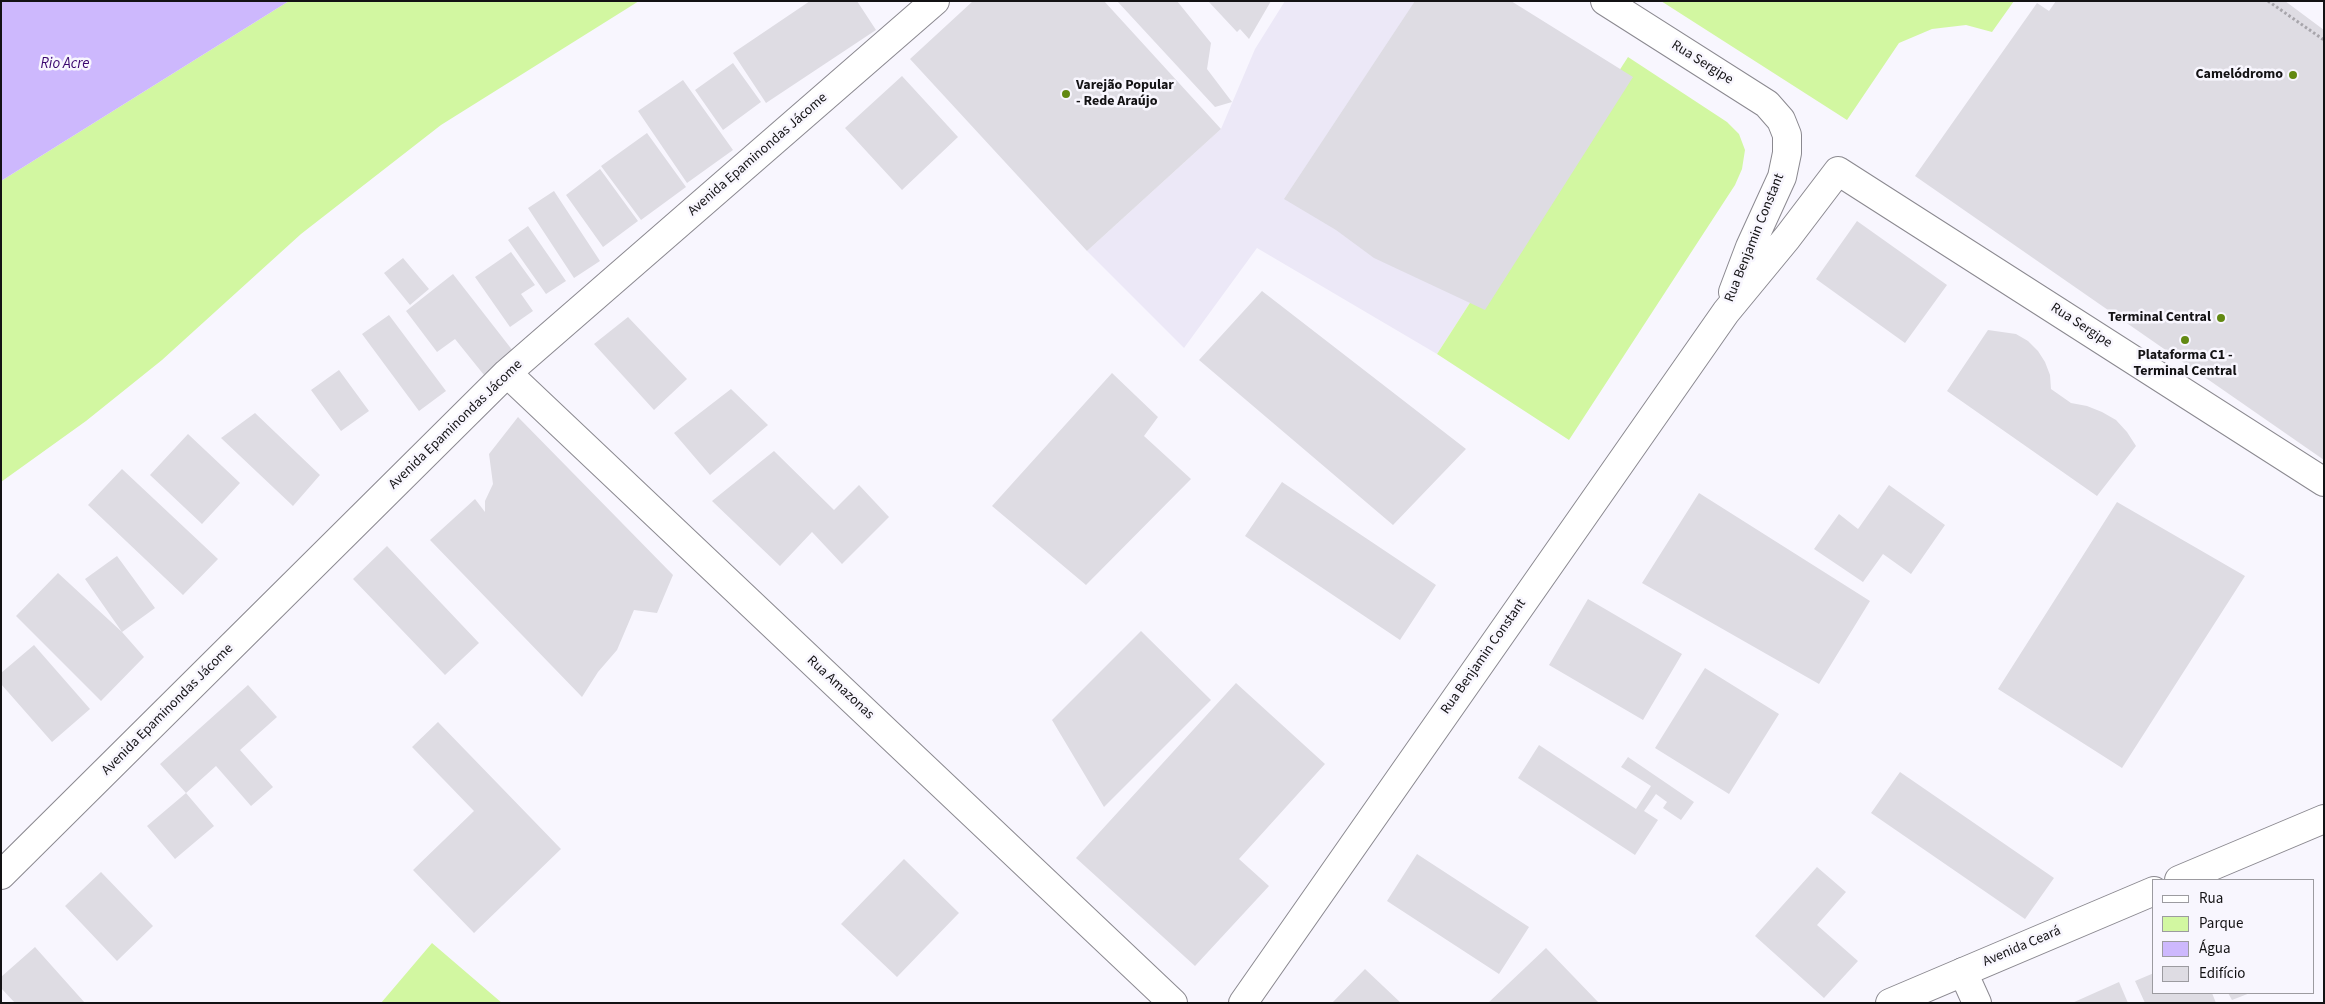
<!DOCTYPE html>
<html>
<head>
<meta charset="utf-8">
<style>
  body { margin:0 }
  #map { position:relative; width:2325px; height:1004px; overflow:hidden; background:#f8f6fe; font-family:"Source Sans 3",sans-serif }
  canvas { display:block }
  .frame { position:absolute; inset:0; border:2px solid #131214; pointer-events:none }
  .legend { position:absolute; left:2152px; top:879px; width:162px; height:115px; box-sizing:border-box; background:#f8f6fe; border:1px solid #9c9ba0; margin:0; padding:6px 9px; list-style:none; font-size:15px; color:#131214 }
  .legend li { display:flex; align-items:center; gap:10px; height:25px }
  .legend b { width:25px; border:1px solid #9c9ba0 }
</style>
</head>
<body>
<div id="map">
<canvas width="2325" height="1004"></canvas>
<div class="frame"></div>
<ul class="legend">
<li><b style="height:6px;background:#fff"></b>Rua</li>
<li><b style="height:14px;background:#d2f7a1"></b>Parque</li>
<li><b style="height:14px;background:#cdb8fd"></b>Água</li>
<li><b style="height:14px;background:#dedce3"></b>Edifício</li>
</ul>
</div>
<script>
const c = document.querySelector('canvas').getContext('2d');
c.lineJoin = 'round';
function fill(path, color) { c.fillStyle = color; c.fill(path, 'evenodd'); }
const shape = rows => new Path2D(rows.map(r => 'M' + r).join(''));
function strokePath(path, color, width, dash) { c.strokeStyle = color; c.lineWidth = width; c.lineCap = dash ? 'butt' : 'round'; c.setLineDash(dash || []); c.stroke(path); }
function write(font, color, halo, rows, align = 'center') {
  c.font = font + ' "Source Sans 3",sans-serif'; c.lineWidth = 5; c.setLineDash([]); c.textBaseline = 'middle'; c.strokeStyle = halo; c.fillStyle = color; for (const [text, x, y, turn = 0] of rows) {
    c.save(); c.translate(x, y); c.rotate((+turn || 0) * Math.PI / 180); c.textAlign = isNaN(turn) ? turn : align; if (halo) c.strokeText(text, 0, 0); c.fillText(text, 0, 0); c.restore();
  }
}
const built = shape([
  [1285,1,1503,1,1616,76,1437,354,1257,248,1184,348,1087,251,1221,129,1255,49]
]);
const green = shape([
  [289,1,639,1,441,125,301,234,162,360,86,421,1,482,1,181],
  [1661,1,2014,1,1992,32,1966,25,1932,29,1899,43,1847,120],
  [1628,57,1727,122,1739,134,1745,150,1742,169,1735,185,1569,440,1437,354],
  [432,943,502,1003,381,1003]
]);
const water = shape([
  [1,1,289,1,1,181]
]);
const building = shape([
  [810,1,857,1,876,30,766,103,733,53],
  [973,1,1104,1,1221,129,1087,251,910,59],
  [1117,1,1177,1,1211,43,1207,69,1232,102,1215,107],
  [1208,1,1271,1,1249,39,1240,29,1237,32],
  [1415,1,1511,1,1633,77,1485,310,1374,258,1336,230,1284,199],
  [2056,1,2285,1,2324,30,2324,460,1915,176,2037,3,2049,11],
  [733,63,761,102,723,130,695,90],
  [902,76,958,137,902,190,845,128],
  [683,80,733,150,687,183,638,111],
  [647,133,686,187,641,220,601,166],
  [600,169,638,221,603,247,566,195],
  [554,191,600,261,574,278,528,208],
  [1857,221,1947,285,1905,343,1816,279],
  [528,226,566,281,546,294,508,240],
  [511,252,535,285,521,294,533,311,510,327,475,277],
  [403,258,429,289,410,305,384,273],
  [453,274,513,351,484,375,455,339,437,352,406,311],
  [1262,291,1466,449,1393,525,1199,360],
  [389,315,446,391,419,411,362,334],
  [628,317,687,379,654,410,594,344],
  [1988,330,2016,334,2028,341,2038,351,2045,362,2050,375,2051,389,2071,403,2087,406,2102,412,2116,420,2127,432,2136,446,2097,496,1947,391],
  [339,370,369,411,341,431,311,390],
  [1112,373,1158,417,1144,436,1191,479,1086,585,992,506],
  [731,389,768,425,710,475,674,433],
  [255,413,320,475,293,506,221,438],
  [518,417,673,575,657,613,634,610,617,650,598,672,582,697,430,540,475,499,485,512,485,501,493,484,489,454],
  [188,434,240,483,202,524,150,475],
  [774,451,834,510,859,485,889,517,842,564,812,532,780,566,712,501],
  [122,469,218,559,183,595,88,505],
  [1282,482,1436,585,1400,640,1245,536],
  [1889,485,1945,525,1911,574,1883,554,1863,582,1814,549,1839,514,1858,529],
  [1699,493,1870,601,1819,684,1642,583],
  [2117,502,2245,576,2122,768,1998,689],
  [387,546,479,643,445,675,353,579],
  [117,556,155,608,122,632,85,579],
  [58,573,122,632,144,657,101,701,16,616],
  [1588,599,1682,654,1643,720,1549,665],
  [1141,631,1211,700,1104,807,1052,720],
  [34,645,90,709,52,742,1,684,1,673],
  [1705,668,1779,714,1729,794,1655,748],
  [1236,683,1325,764,1239,859,1269,886,1195,966,1076,858],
  [248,685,277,717,240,750,273,787,251,806,216,766,186,793,160,764],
  [438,722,561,849,474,933,413,870,474,811,412,747],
  [1539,745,1636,809,1651,786,1621,767,1628,757,1694,802,1681,820,1663,808,1667,802,1656,794,1644,811,1658,820,1635,855,1518,778],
  [1900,772,2054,878,2025,919,1871,813],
  [186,793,214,826,175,859,147,826],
  [1417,854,1529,927,1499,974,1387,901],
  [904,859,959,913,897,977,841,924],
  [1817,867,1846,892,1817,925,1858,961,1824,998,1755,936],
  [101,872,153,926,117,961,65,906],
  [35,947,85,1003,15,1003,1,988,1,977],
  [1546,948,1599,1003,1488,1003],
  [1365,969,1401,1003,1332,1003],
  [2154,973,2154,993,2212,993,2216,1003,2145,1003,2135,981],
  [2119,982,2128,1003,2072,1003],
  [2228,993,2250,993,2232,1000]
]);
const path = shape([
  [2268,1,2324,40]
]);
const street = shape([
  [1605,1,1767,104,1781,120,1787,135,1787,153,1782,177,1750,247,1733,292],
  [507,373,1173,1003],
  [1,875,507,373,935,1],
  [1963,972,1977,1003],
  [1243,1003,1726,312,1787,238,1838,171,2324,482]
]);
const primary = shape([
  [2179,880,2324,819],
  [1890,1003,2154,891]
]);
const markers = [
  [2293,75,5,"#628912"],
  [1066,94,5,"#628912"],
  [2221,318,5,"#628912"],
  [2185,340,5,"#628912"]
];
const streetNames = [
  ["Rua Sergipe",1702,63,32],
  ["Avenida Epaminondas Jácome",758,155,-41],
  ["Rua Benjamin Constant",1755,238,-68],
  ["Rua Sergipe",2081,326,33],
  ["Avenida Epaminondas Jácome",456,425,-44],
  ["Rua Benjamin Constant",1484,657,-55],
  ["Rua Amazonas",840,688,43],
  ["Avenida Epaminondas Jácome",168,710,-45],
  ["Avenida Ceará",2022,947,-23]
];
const poiNames = [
  ["Camelódromo",2283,75],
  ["Varejão Popular",1076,86,"left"],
  ["- Rede Araújo",1076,102,"left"],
  ["Terminal Central",2211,318],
  ["Plataforma C1 -",2185,356,"center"],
  ["Terminal Central",2185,372,"center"]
];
const waterNames = [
  ["Rio Acre",65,65]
];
fill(built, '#ece8f7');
fill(green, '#d2f7a1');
fill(water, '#cdb8fd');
fill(building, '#dedce3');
strokePath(street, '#8b8990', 30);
strokePath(primary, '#8b8990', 30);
strokePath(path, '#a7a5ab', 3, [2.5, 2.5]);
strokePath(street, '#fff', 28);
strokePath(primary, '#fff', 28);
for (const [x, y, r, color] of markers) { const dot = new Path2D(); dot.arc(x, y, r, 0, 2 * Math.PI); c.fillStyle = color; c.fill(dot); strokePath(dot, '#f8f6fe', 2); }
write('14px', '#131214', '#f8f6fe', streetNames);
write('bold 14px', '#131214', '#f8f6fe', poiNames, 'right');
write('italic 15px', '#3a066e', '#f8f6fe', waterNames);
</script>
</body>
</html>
